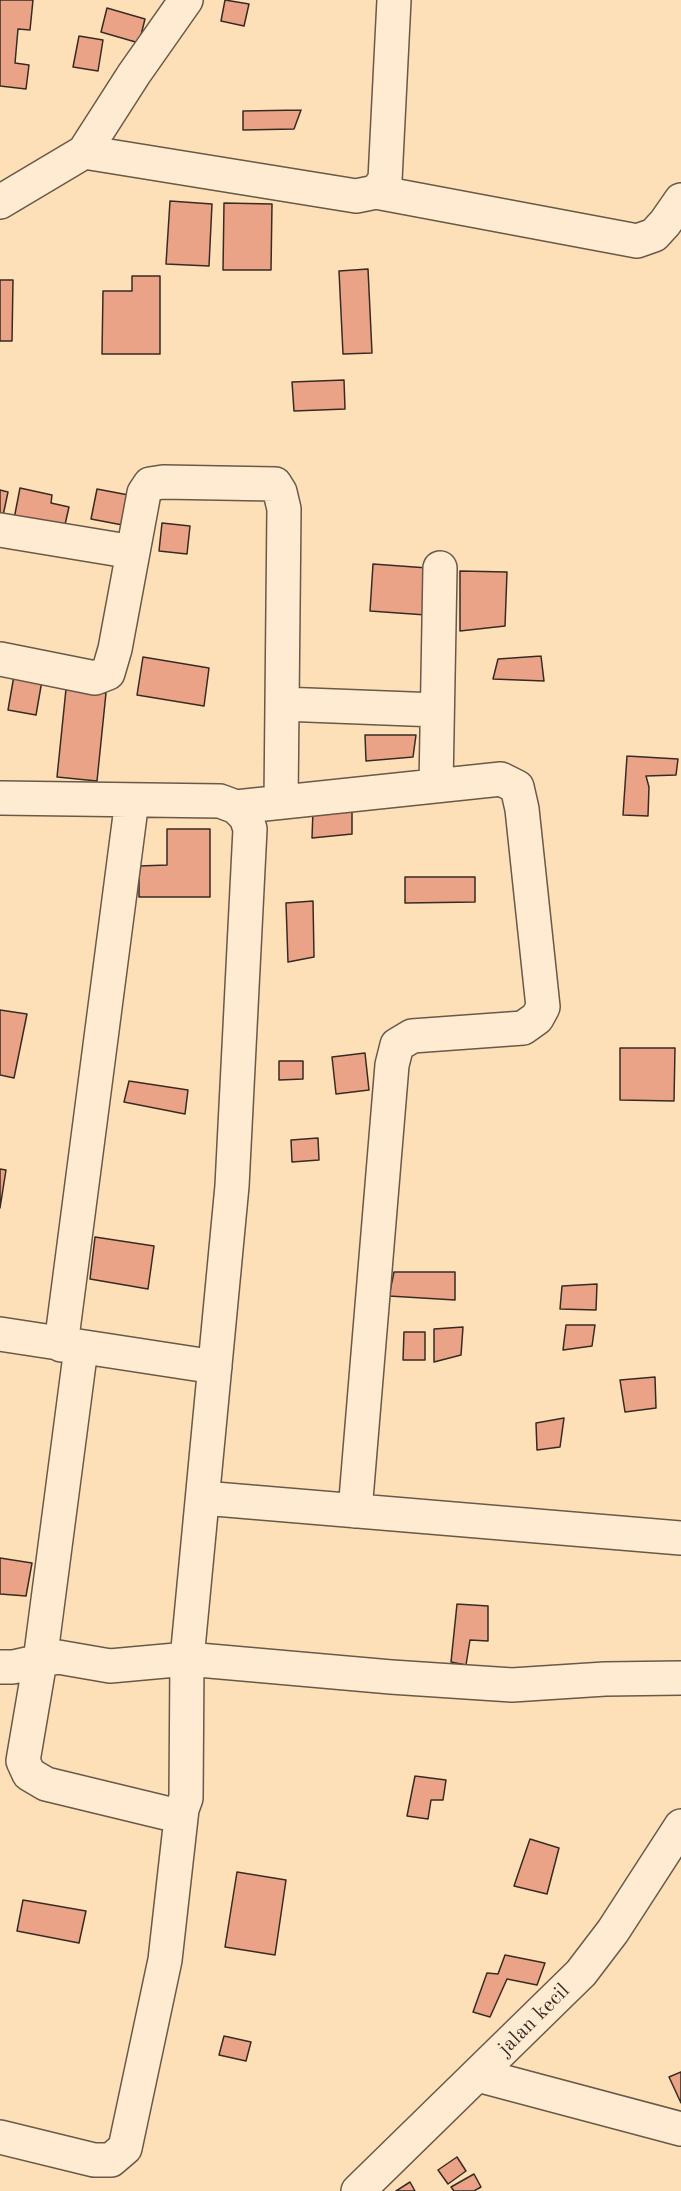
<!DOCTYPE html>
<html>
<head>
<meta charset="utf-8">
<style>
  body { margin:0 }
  canvas { display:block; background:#fde0b8 }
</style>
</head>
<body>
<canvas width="681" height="2191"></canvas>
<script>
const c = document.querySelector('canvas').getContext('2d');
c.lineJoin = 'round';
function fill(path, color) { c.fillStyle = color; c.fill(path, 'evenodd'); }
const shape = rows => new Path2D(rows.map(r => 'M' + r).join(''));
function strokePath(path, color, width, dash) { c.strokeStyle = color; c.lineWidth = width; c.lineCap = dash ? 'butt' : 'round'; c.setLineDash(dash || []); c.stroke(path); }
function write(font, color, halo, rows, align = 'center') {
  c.font = font + ' "Old Standard TT",serif'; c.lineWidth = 5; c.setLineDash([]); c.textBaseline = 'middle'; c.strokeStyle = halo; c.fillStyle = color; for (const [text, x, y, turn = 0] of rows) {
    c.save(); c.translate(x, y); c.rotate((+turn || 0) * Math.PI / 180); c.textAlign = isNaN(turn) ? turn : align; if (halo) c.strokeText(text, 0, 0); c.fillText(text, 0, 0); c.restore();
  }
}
const building = shape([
  [0,0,33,0,30,30,18,29,15,63,29,65,26,89,0,86,0,0],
  [225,0,249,4,244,26,221,21,225,0],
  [107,8,145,19,139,43,101,32,107,8],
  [79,36,103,40,98,71,73,67,79,36],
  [301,110,294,129,243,130,243,111,301,110],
  [170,201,212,204,209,266,166,264,170,201],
  [224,203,272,204,271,270,223,270,224,203],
  [368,269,372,353,343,354,339,271,368,269],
  [132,276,160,276,160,354,102,354,103,291,132,291,132,276],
  [0,280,13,280,12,341,0,341,0,280],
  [344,380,345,409,294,411,292,382,344,380],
  [20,488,52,495,51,503,69,507,64,529,14,519,20,488],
  [97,489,139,497,133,527,91,519,97,489],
  [0,490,8,492,1,525,0,525,0,490],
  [162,523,190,526,187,554,159,551,162,523],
  [373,564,428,568,426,615,370,611,373,564],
  [460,571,507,572,505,626,460,631,460,571],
  [541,656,544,681,493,679,498,659,541,656],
  [143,657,209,668,204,706,137,695,143,657],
  [16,664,44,669,36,715,8,710,16,664],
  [66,689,106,693,97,781,57,777,66,689],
  [365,735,416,735,413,757,366,761,365,735],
  [627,756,678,759,676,775,646,776,649,787,648,816,623,815,627,756],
  [352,805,352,834,312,838,313,810,352,805],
  [167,829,210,829,210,897,139,897,139,866,167,865,167,829],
  [405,877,475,877,475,902,405,903,405,877],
  [313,901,314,957,288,962,286,903,313,901],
  [0,1010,27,1014,14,1078,0,1075,0,1010],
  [620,1048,675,1048,674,1101,620,1100,620,1048],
  [365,1053,369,1090,336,1094,332,1057,365,1053],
  [279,1061,303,1061,303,1079,279,1080,279,1061],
  [129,1081,188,1090,185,1114,124,1102,129,1081],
  [318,1138,319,1160,292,1162,291,1140,318,1138],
  [0,1169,6,1170,0,1208,0,1169],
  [95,1237,154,1246,148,1289,90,1279,95,1237],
  [394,1272,455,1272,455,1300,389,1296,394,1272],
  [597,1284,596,1310,560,1309,562,1286,597,1284],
  [566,1325,595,1325,592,1346,563,1350,566,1325],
  [463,1327,461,1355,434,1362,434,1329,463,1327],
  [404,1332,425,1332,425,1360,403,1360,404,1332],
  [655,1377,656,1408,625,1412,620,1380,655,1377],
  [564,1418,560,1447,537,1450,536,1423,564,1418],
  [0,1558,32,1563,26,1596,0,1594,0,1558],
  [457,1604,488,1606,488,1641,470,1640,466,1665,451,1662,457,1604],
  [415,1776,446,1780,443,1800,431,1800,428,1819,407,1816,415,1776],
  [530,1839,559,1848,547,1894,514,1886,530,1839],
  [237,1872,286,1880,275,1955,225,1947,237,1872],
  [23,1900,86,1911,79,1943,17,1931,23,1900],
  [505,1955,545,1963,537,1985,507,1979,490,2017,473,2012,487,1973,498,1974,505,1955],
  [224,2036,251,2042,246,2061,219,2055,224,2036],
  [681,2072,681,2103,669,2077,681,2072],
  [457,2157,466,2171,448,2184,438,2170,457,2157],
  [474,2174,481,2187,474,2191,454,2191,451,2187,474,2174],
  [410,2182,415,2191,396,2191,410,2182]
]);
const minor = shape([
  [84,152,356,196,376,192,385,180,394,0],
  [376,192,637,241,654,235,665,223,681,200],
  [0,202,84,152,134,74,186,0],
  [0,530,133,552],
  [0,659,95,678,108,673,115,649,144,493,150,484,163,482,275,484,280,492,284,509,281,802],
  [282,704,437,710],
  [436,786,440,568],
  [0,798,220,801,236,807,246,817,250,829,232,1186,187,1659,186,1798,182,1809,170,1814,46,1784,29,1774,23,1761,40,1661,81,1348],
  [236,807,501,779,517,787,522,809,543,1007,537,1018,523,1028,412,1036,397,1045,392,1065,355,1511],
  [0,1334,215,1367],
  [61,1345,132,800],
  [203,1498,681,1538],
  [0,1667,13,1667,58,1657,110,1666,187,1659,391,1677,512,1685,605,1679,681,1678],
  [478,2075,681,2129],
  [0,2137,94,2160,111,2160,125,2148,165,1960,182,1809],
  [358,2191,581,1973,613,1931,681,1826]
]);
const streetNames = [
  ["jalan kecil",534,2020,-45]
];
fill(building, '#eba387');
strokePath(building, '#372c24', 1.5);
strokePath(minor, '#685949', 36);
strokePath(minor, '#feebd1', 33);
write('21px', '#372c24', '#feebd1', streetNames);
</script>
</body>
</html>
